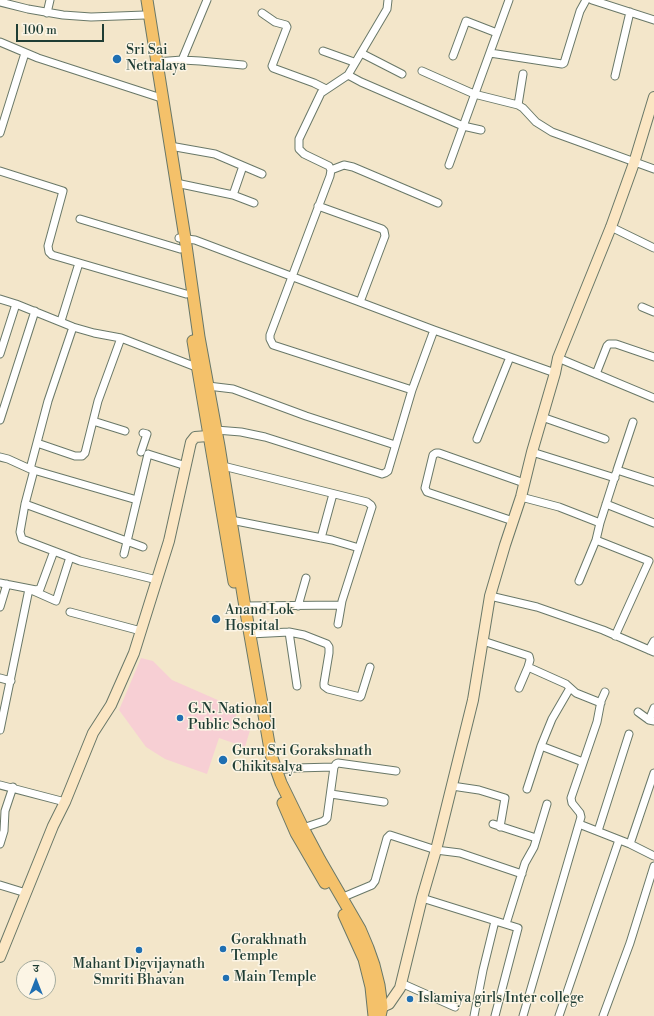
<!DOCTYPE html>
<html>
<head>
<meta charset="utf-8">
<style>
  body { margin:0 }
  #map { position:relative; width:654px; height:1016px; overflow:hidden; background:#f3e6ca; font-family:"Libre Bodoni","Noto Serif Devanagari",serif }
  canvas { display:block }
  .north { position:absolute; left:16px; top:960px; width:40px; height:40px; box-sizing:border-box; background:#fcf5e5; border:1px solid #a4ab9e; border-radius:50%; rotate:0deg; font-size:11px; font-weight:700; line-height:16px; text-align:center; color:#1f3d34 }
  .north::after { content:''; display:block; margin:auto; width:14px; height:18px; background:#1f6fb2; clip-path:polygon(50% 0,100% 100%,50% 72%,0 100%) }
  .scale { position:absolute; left:16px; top:24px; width:88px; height:18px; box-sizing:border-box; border:2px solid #1f3d34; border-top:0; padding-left:5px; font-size:12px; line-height:14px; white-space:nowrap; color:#1f3d34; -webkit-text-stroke:3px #fcf5e5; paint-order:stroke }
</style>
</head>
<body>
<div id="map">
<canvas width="654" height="1016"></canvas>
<div class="north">उ</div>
<div class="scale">100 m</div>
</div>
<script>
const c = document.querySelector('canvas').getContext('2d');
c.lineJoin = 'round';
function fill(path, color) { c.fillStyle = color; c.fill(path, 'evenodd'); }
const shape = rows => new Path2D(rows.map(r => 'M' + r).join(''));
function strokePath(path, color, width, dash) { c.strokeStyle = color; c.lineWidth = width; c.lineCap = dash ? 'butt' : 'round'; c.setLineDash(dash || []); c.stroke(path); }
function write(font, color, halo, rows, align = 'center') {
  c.font = font + ' "Libre Bodoni",serif'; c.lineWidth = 3; c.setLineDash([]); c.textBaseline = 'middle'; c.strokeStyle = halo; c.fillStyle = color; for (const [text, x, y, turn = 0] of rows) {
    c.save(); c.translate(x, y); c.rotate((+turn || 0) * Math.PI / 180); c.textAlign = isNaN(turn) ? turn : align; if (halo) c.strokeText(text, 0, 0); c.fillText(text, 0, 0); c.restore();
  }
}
const built = shape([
  [141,658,153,661,172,680,236,708,236,726,250,730,245,747,219,738,207,774,165,759,146,747,119,710]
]);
const street = shape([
  [388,0,387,9,348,75,321,93,299,139,299,149,304,154,329,166,331,170,330,176,270,335,270,339,273,345,412,390],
  [592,0,654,20],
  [0,2,28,9,63,15,91,17,145,15],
  [47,13,50,0],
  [262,13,275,22,286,25,287,27,272,66,273,68,314,83,326,89],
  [0,42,38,58,158,97],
  [323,51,351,61,355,63],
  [361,53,402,74],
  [490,53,562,64,564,63,580,11,586,0],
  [453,56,466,21,497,33],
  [182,60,207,0],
  [156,62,182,60,200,61,243,65],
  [422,71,474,94,518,105,523,108,536,122,552,132,654,169],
  [348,75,361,82,463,126,481,130],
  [615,76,630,12],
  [518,105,523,74],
  [0,133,25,53],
  [170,146,215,154,262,174],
  [449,165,509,0],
  [331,170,344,165,353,167,438,203],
  [0,171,63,191,48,246,49,252,52,255,186,294],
  [176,183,233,195,254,203],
  [233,195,243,166],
  [318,206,382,229,384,231,385,236,360,302],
  [80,219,180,249],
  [611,227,654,248],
  [179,238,195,240,434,330,555,373],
  [0,299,16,304,73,327,94,333,121,338,196,367],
  [642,307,654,312],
  [61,321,79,263],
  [0,354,16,304],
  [558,358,654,398],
  [596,374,607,346,609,344,616,344,654,357],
  [208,386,233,389,306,416,395,445],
  [542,417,605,439],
  [0,420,35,311],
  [93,421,125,431],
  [633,422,617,470,654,482],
  [216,430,241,432,265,437,382,474,385,473,388,471,412,390,434,330],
  [477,439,510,357],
  [37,443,75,456,82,456,85,453,98,401,121,338],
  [141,452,147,434,143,433],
  [532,452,615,478],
  [0,457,8,459,30,469,137,500],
  [223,466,367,502,371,505,372,507,342,601,338,624],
  [30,469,48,401,73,327],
  [34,470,25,504,20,532,22,539,80,561,157,580],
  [521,497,559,507,600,523,596,540,649,561,615,636],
  [25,504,143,547],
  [606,504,654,523],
  [231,520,332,540,359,548],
  [513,521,427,492,425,488,433,455,436,453,439,453,524,483],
  [600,523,616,473],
  [321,538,333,494],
  [124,554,148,454,186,466],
  [579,581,596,540],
  [0,583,36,590,40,589,54,551],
  [490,596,537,607,603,630,654,652],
  [245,606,341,605],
  [298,606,306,578],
  [0,607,7,584],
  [70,612,141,631],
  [289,632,297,686],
  [250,634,289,632,304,635,327,644,329,647,329,653,324,683,324,686,328,689,360,697,361,696,370,667],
  [483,641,529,656,530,660,528,667,519,688],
  [649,650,654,641],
  [528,667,566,684,576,693,601,703],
  [0,678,11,681],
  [638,712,649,720,654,721],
  [649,720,654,708],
  [0,730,29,589,56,601,70,557],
  [541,746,583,762],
  [277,770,295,768,334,767],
  [0,785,65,802],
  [452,786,479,790,505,798,500,827],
  [527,789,541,746,552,719,570,688],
  [331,794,384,802],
  [493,824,536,838],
  [579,824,630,844,654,773],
  [303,828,324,821,327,818,334,767,336,764,338,763,396,771],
  [598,831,629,734],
  [0,844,4,831,5,811,13,787],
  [630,844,654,856],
  [0,885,26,893],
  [341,898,372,885,375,881,387,838,390,835,436,850,460,853,522,874],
  [422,898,518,928,495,1016],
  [506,924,525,863,534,847,547,804],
  [401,983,455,1007],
  [474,1016,483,970,495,921],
  [523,1016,581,817,580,813,572,803,571,798,597,722,601,701,605,692],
  [559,1016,619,840],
  [603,1016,630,943,654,866]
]);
const secondary = shape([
  [0,957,53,826,65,802,93,733,111,705,134,653,169,541,191,442,195,437,208,436],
  [375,1007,382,1007,389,1004,400,988,422,898,436,850,473,700,490,596,505,545,521,497,532,452,555,373,558,358,611,227,634,163,654,97]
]);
const primary = shape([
  [147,0,185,238,199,337,219,446,244,601,271,755,281,783,303,828,320,860,360,929,368,948,374,965,379,985,382,1007,380,1016],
  [193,341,234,582],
  [283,803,296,833,325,883],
  [344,915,364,959,371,987,374,1016]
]);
const markers = [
  [117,59,5,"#1f6fb2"],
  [216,619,5,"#1f6fb2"],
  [180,718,4,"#1f6fb2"],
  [223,760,5,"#1f6fb2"],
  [223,949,4,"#1f6fb2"],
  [139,950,4,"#1f6fb2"],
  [226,978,4,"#1f6fb2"],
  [410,999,4,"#1f6fb2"]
];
const poiNames = [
  ["Sri Sai",126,51],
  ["Netralaya",126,67],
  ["Anand Lok",225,611],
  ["Hospital",225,627],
  ["G.N. National",188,710],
  ["Public School",188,726],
  ["Guru Sri Gorakshnath",232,752],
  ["Chikitsalya",232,768],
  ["Gorakhnath",231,941],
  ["Temple",231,957],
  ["Mahant Digvijaynath",139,965,"center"],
  ["Smriti Bhavan",139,981,"center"],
  ["Main Temple",234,978],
  ["Islamiya girls Inter college",418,999]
];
fill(built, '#f7cfd4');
strokePath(street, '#697868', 9);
strokePath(secondary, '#697868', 12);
strokePath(primary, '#697868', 13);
strokePath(street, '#fff', 7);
strokePath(secondary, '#fbe6c3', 10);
strokePath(primary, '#f4c16a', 11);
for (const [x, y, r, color] of markers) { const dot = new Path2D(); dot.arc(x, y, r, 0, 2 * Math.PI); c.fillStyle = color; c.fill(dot); strokePath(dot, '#fcf5e5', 1.5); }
write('14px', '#1f3d34', '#fcf5e5', poiNames, 'left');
</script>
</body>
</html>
